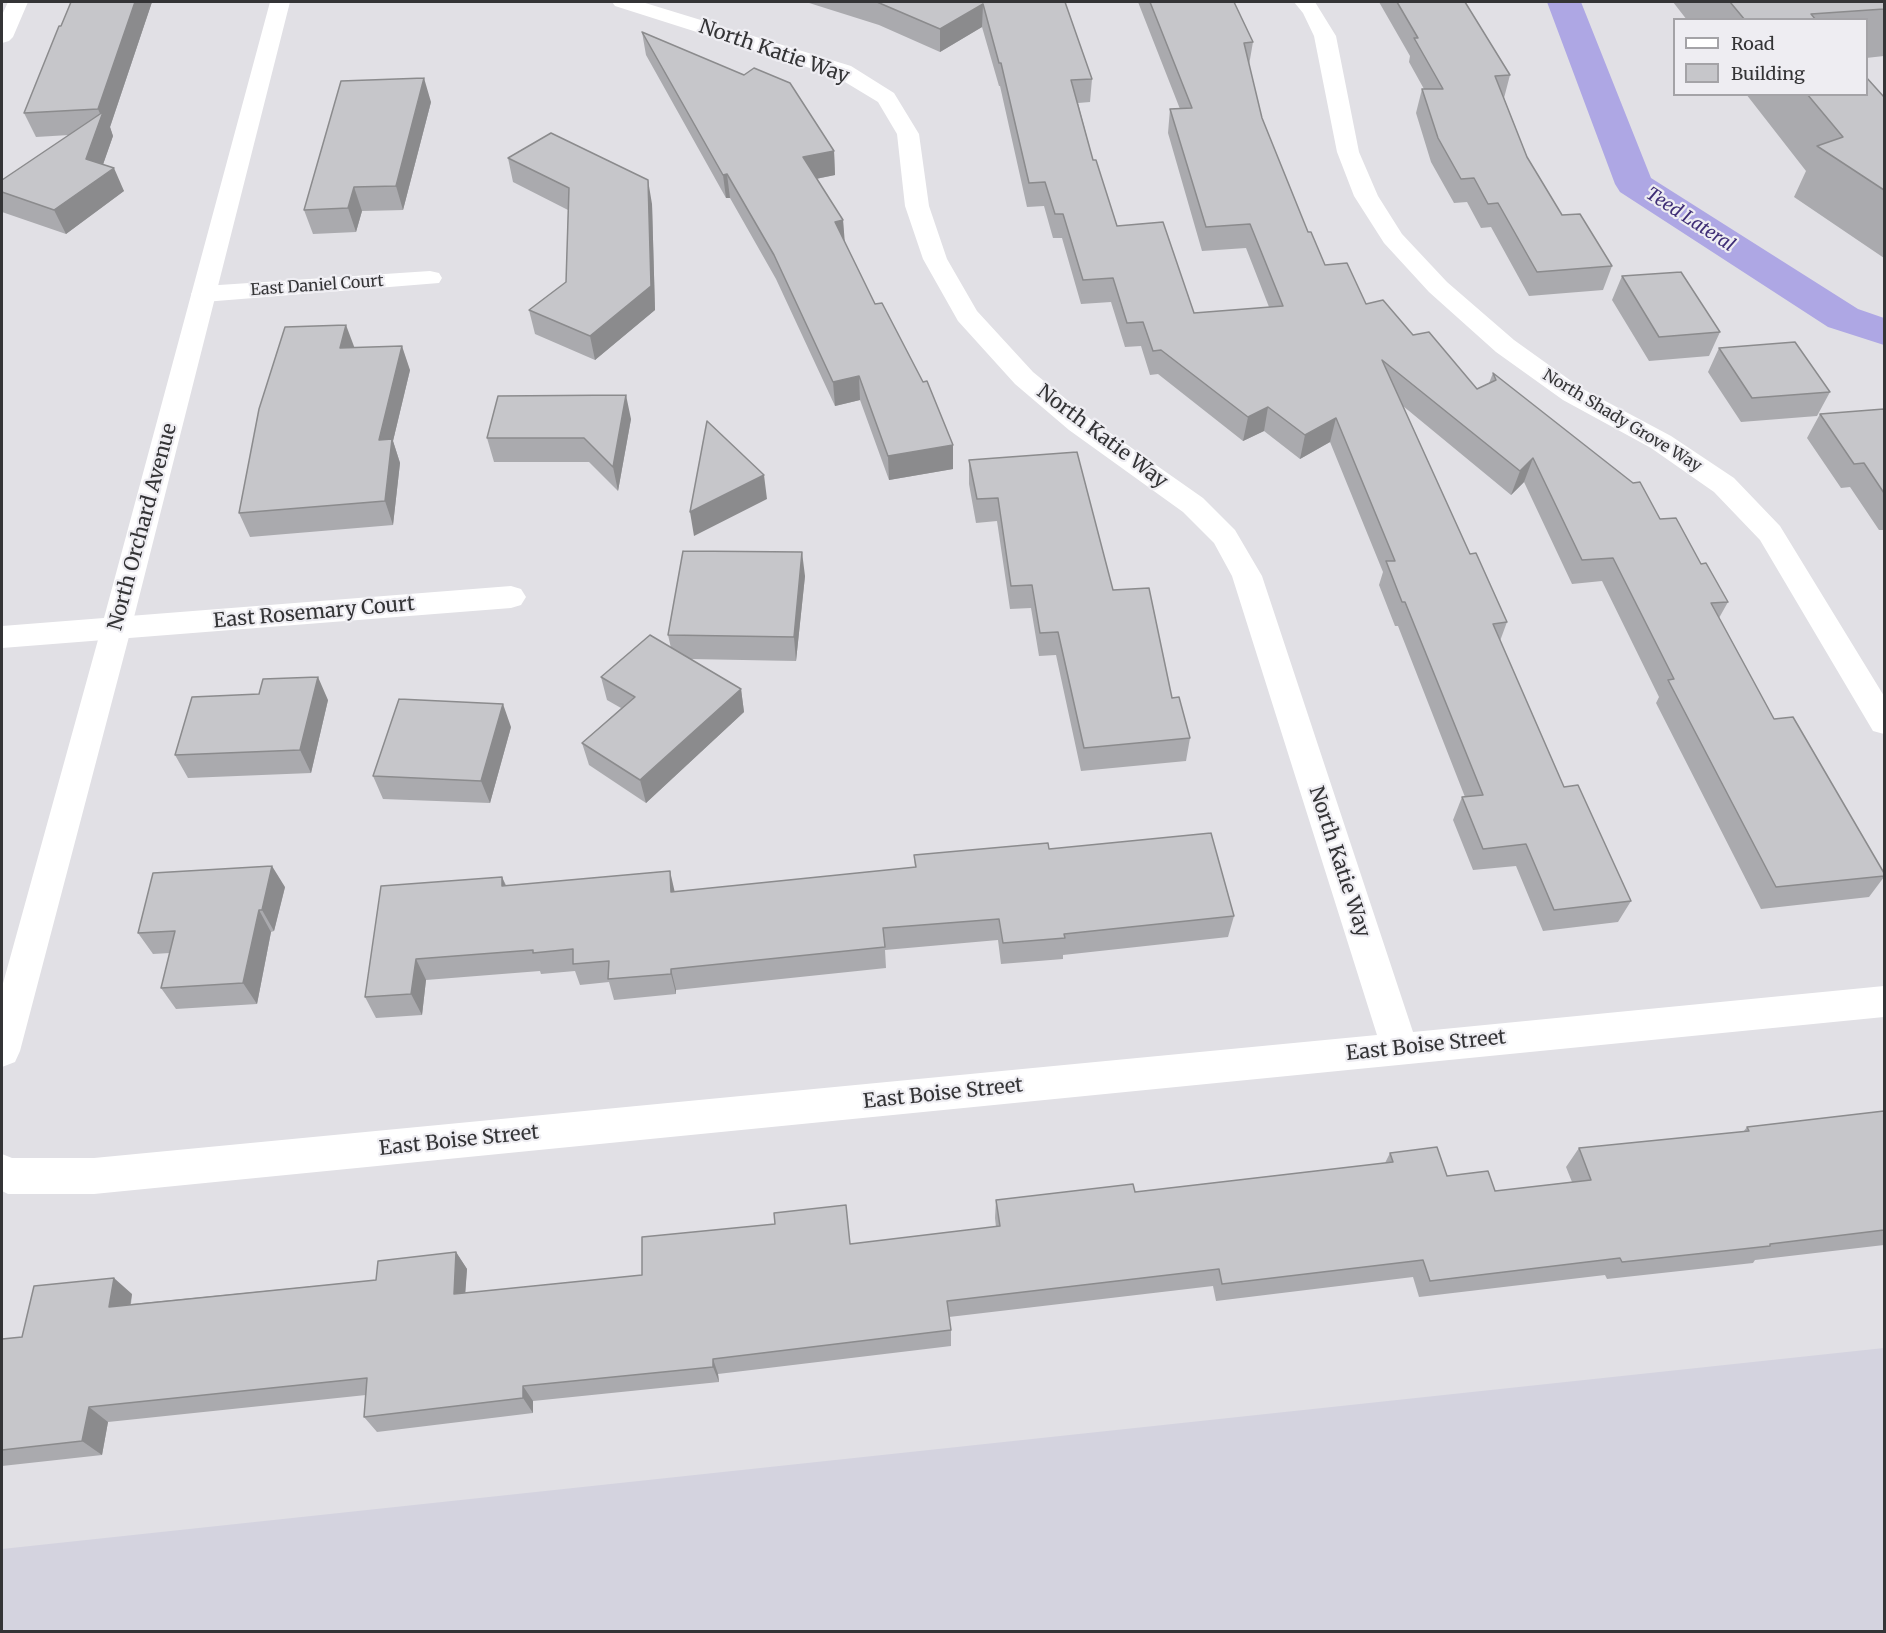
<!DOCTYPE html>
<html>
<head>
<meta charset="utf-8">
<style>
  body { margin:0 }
  #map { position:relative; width:1886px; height:1633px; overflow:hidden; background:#e1e0e5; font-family:Merriweather,serif }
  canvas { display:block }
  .frame { position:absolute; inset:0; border:3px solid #343436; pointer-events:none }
  .legend { position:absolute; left:1673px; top:18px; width:195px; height:78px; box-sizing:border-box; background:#eeedf2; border:2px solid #a4a3a7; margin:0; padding:8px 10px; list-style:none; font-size:18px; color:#343436 }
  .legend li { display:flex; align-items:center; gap:12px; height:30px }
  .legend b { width:30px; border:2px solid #a4a3a7 }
</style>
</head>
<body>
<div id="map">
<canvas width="1886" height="1633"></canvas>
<div class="frame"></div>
<ul class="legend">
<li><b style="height:8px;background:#fff"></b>Road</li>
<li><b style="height:16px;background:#c6c6ca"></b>Building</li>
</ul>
</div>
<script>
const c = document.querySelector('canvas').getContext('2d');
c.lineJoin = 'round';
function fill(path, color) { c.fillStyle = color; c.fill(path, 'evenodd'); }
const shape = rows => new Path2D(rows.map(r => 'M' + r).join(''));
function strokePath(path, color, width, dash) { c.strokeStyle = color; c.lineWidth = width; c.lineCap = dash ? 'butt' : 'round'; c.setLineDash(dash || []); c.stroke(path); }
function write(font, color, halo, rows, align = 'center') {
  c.font = font + ' Merriweather,serif'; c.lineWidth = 4.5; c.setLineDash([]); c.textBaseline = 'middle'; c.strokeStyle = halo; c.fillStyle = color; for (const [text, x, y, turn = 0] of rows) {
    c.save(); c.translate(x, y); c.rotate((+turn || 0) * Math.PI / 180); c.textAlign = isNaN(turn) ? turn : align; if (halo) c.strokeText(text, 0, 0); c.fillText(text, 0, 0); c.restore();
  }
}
const built = shape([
  [1884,1348,1884,1631,2,1631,2,1549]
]);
const canal = shape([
  [1547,2,1581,2,1651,178,1858,309,1884,318,1884,345,1828,327,1620,192,1615,184,1547,2]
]);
const street = shape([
  [8,2,28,2,13,37,9,41,2,43,2,15,8,2],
  [612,2,642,2,851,66,894,93,919,134,929,206,947,259,977,311,1033,372,1089,418,1203,498,1235,530,1262,576,1413,1032,1884,986,1884,1017,94,1194,8,1194,2,1191,2,1154,12,1158,94,1158,1377,1035,1232,576,1214,543,1183,512,1069,430,1015,384,958,321,923,259,905,206,897,134,878,102,835,76,615,6,612,2],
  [1294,2,1315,2,1336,36,1359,152,1378,196,1402,234,1447,282,1514,340,1581,388,1671,436,1734,478,1780,526,1884,696,1884,734,1873,731,1760,540,1714,492,1651,448,1563,400,1496,352,1429,292,1384,243,1354,196,1337,152,1314,36,1303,13,1294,2],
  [430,271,439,273,442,278,439,283,204,302,195,299,191,294,195,289,204,286,430,271],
  [511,586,521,589,526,597,521,605,511,608,2,648,2,626,511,586]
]);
const secondary = shape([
  [270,2,290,2,131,629,20,1051,15,1062,2,1067,2,987,101,629,270,2]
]);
const wall = shape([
  [71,2,152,2,110,127,113,136,103,164,124,191,66,234,2,212,2,180,69,135,36,137,24,113],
  [806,2,1065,2,1092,79,1090,102,1078,103,1093,160,1117,226,1194,313,1269,307,1246,248,1202,251,1168,133,1170,109,1180,109,1138,2,1234,2,1253,42,1249,65,1262,118,1308,232,1325,265,1366,304,1413,335,1477,389,1489,383,1493,373,1660,519,1701,564,1728,602,1719,618,1774,719,1884,873,1884,877,1869,897,1761,909,1656,703,1659,697,1602,581,1572,584,1524,482,1511,495,1403,406,1470,554,1507,622,1500,641,1564,787,1631,901,1618,922,1543,931,1516,866,1473,870,1453,820,1462,797,1465,797,1398,626,1395,626,1379,585,1383,572,1330,442,1300,459,1264,431,1243,441,1158,374,1150,375,1141,346,1125,347,1111,302,1081,304,1062,238,1053,238,1044,206,1027,207,1000,86,999,86,982,27,940,52,879,25],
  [1379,2,1465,2,1510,75,1504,98,1527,157,1562,215,1612,266,1603,290,1529,296,1491,227,1481,228,1467,202,1454,203,1431,162,1416,113,1422,89,1424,89,1409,62,1410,56],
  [1673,2,1884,2,1884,56,1866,58,1866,20,1687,20],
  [642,32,834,151,835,175,816,179,843,220,844,241,875,304,953,445,953,469,889,480,860,400,835,406,776,279,730,198,726,198,646,55],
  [1746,94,1866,94,1884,97,1884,258,1794,197,1806,171],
  [431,102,403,210,362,211,356,232,313,234,304,210],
  [508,158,652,204,655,310,595,360,535,334,529,310,566,282,568,210,513,182],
  [1622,276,1720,332,1709,356,1649,361,1612,300],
  [355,348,410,370,393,441,400,463,393,525,250,537,239,513],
  [1719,348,1830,392,1817,416,1741,422,1708,372],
  [1884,409,1884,530,1879,530,1850,487,1841,488,1807,438,1820,414],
  [631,419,618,491,589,462,494,462,487,438],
  [969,460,1113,590,1172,698,1190,738,1186,761,1081,771,1056,655,1039,656,1031,608,1010,609,997,521,976,523,969,484],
  [805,576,796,661,690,659,741,689,744,712,646,803,589,765,582,743,621,708,607,700,601,677,671,648,668,635],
  [259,694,328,700,311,773,188,778,175,755],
  [511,727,490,803,383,799,373,776],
  [1049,849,1234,916,1228,937,1063,955,1063,959,1001,964,998,940,885,950,886,968,676,990,676,994,614,1000,609,982,580,985,575,971,541,974,540,971,426,980,422,1015,376,1018,365,997,502,877,506,885,675,892,915,868,914,855],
  [285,887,274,931,271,932,257,1004,176,1009,161,988,170,953,153,954,138,933],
  [1884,1111,1884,1245,1755,1260,1753,1263,1607,1279,1605,1275,1419,1297,1413,1277,1216,1301,1213,1286,949,1317,951,1330,951,1346,718,1374,719,1382,533,1401,533,1413,377,1432,364,1417,366,1395,108,1422,102,1455,2,1466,2,1339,22,1337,132,1294,131,1304,376,1280,456,1252,467,1269,465,1293,642,1275,850,1244,996,1227,995,1218,996,1200,1135,1192,1385,1163,1390,1153,1447,1176,1495,1191,1572,1182,1566,1167,1579,1148,1743,1132,1747,1127]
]);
const shadedWall = shape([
  [135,2,152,2,110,127,113,136,98,179,114,168,124,191,66,234,54,210,86,159,101,116,98,109],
  [983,4,982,27,940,52,940,29],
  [424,78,431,102,403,210,396,186],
  [834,151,835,175,805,181,803,157],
  [727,174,730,198,726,198,723,175],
  [648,180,652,204,655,310,595,360,590,336],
  [354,187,362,211,356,232,348,208],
  [843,220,845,244,835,222],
  [346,325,355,349,340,348],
  [402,346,410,370,393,441,400,463,393,525,385,501,379,440],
  [859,376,860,400,835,406,833,382],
  [626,395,631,419,618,491,613,467],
  [1268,407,1264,431,1243,441,1248,417],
  [1336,418,1330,442,1300,459,1305,435],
  [953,445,953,469,889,480,888,456],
  [1533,458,1524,482,1511,495,1520,471],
  [764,475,767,499,694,536,690,512],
  [802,552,805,576,796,661,794,637],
  [318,677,328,700,311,773,300,750],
  [741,689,744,712,646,803,640,780],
  [503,704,511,727,490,803,481,781],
  [272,866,285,887,274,931,262,910],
  [670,871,675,893,671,892],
  [502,877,511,899,502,886],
  [259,910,271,932,257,1004,243,983],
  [416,959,426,980,422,1015,411,994],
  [671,969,676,990,676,994,671,974],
  [456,1252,467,1269,464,1311,454,1294],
  [114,1278,132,1294,127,1323,109,1307],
  [713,1359,718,1374,719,1382,713,1367],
  [523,1386,533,1401,533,1413,523,1398],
  [89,1407,108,1422,102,1455,82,1441]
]);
const building = shape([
  [71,2,135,2,98,109,24,113,59,26,61,26,71,2],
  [877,2,1065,2,1092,79,1071,80,1093,160,1096,160,1117,226,1163,222,1194,313,1283,306,1250,224,1206,227,1170,109,1192,108,1150,2,1234,2,1253,42,1244,43,1262,118,1308,232,1311,232,1325,265,1347,263,1366,304,1383,300,1413,335,1429,332,1477,389,1496,380,1493,373,1633,483,1640,482,1660,519,1676,518,1701,564,1706,563,1728,602,1711,603,1774,719,1793,717,1884,873,1884,876,1776,887,1668,680,1674,679,1613,558,1582,560,1533,458,1520,471,1382,360,1470,554,1476,553,1507,622,1493,624,1564,787,1578,785,1631,901,1554,910,1526,844,1483,849,1462,797,1483,795,1405,602,1402,602,1386,561,1395,561,1336,418,1305,435,1268,407,1248,417,1161,350,1153,351,1143,322,1127,323,1113,278,1083,280,1063,214,1055,214,1045,182,1029,183,1001,63,999,63,983,4,940,29,877,2],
  [1397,2,1465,2,1510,75,1495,76,1527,157,1562,215,1580,214,1612,266,1537,272,1498,203,1488,204,1474,178,1461,179,1438,138,1422,89,1443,89,1414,38,1418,38,1397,2],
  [1730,2,1884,2,1884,9,1811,14,1816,20,1745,20,1730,2],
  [642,32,744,75,754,68,790,83,834,151,803,157,843,220,835,222,875,304,882,303,923,382,927,381,953,445,888,456,859,376,833,382,774,255,727,174,723,175,642,32],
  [1866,77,1884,97,1884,190,1817,146,1843,137,1807,94,1866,94,1866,77],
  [424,78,396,186,354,187,348,208,304,210,341,81,424,78],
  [103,112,86,159,114,168,54,210,2,192,2,180,103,112],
  [551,133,648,180,651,286,590,336,529,310,566,282,569,188,508,158,551,133],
  [1681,272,1720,332,1659,337,1622,276,1681,272],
  [346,325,340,348,402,346,379,440,392,439,385,501,239,513,259,409,285,327,346,325],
  [1795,342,1830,392,1752,398,1719,348,1795,342],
  [626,395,613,467,584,438,487,438,498,396,626,395],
  [1884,409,1884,493,1864,463,1854,464,1820,414,1884,409],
  [707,421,764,475,690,512,707,421],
  [1077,452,1113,590,1149,588,1172,698,1179,697,1190,738,1084,748,1058,632,1040,633,1032,585,1011,586,998,498,977,499,969,460,1077,452],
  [683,551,802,552,794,637,668,635,683,551],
  [650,635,741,689,640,780,582,743,635,697,601,677,650,635],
  [318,677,300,750,175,755,192,697,259,694,263,679,318,677],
  [399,699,503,704,481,781,373,776,399,699],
  [1211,833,1234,916,1064,934,1065,938,1003,943,999,919,883,928,885,947,671,969,671,974,608,979,609,961,573,964,573,949,533,953,533,950,416,959,411,994,365,997,381,886,502,877,502,886,670,871,671,892,916,867,914,855,1048,843,1049,849,1211,833],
  [272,866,262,910,259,910,243,983,161,988,175,931,138,933,153,873,272,866],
  [1884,1111,1884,1230,1770,1244,1770,1246,1622,1262,1620,1258,1430,1281,1423,1260,1222,1284,1219,1269,947,1301,951,1330,713,1359,713,1367,523,1386,523,1398,364,1417,367,1378,89,1407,82,1441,2,1450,2,1339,22,1337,34,1286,114,1278,109,1307,376,1280,378,1261,456,1252,454,1294,642,1275,642,1237,775,1224,774,1213,846,1205,850,1244,1000,1226,996,1200,1133,1184,1135,1192,1393,1162,1390,1153,1437,1147,1447,1176,1488,1171,1495,1191,1591,1180,1579,1148,1749,1131,1747,1127,1884,1111]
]);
const farStreetnames = [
  ["East Daniel Court",317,286,-4],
  ["North Shady Grove Way",1622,421,31]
];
const farWaternames = [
  ["Teed Lateral",1690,220,33]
];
const streetNames = [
  ["North Katie Way",774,52,19],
  ["North Katie Way",1102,437,37],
  ["North Orchard Avenue",143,527,-75],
  ["East Rosemary Court",314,613,-5],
  ["North Katie Way",1339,862,72],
  ["East Boise Street",1426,1046,-6],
  ["East Boise Street",943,1094,-6],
  ["East Boise Street",459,1141,-6]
];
fill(built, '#d4d3df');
fill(canal, '#aea7e4');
fill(street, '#fff');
fill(secondary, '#fff');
fill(wall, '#aaaaae');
fill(shadedWall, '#8b8b8d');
fill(building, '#c6c6ca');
strokePath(building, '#8b8b8d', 1.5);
write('16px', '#343436', '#eeedf2', farStreetnames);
write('italic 18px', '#3f2e76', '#eeedf2', farWaternames);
write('20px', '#343436', '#eeedf2', streetNames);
</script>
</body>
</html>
